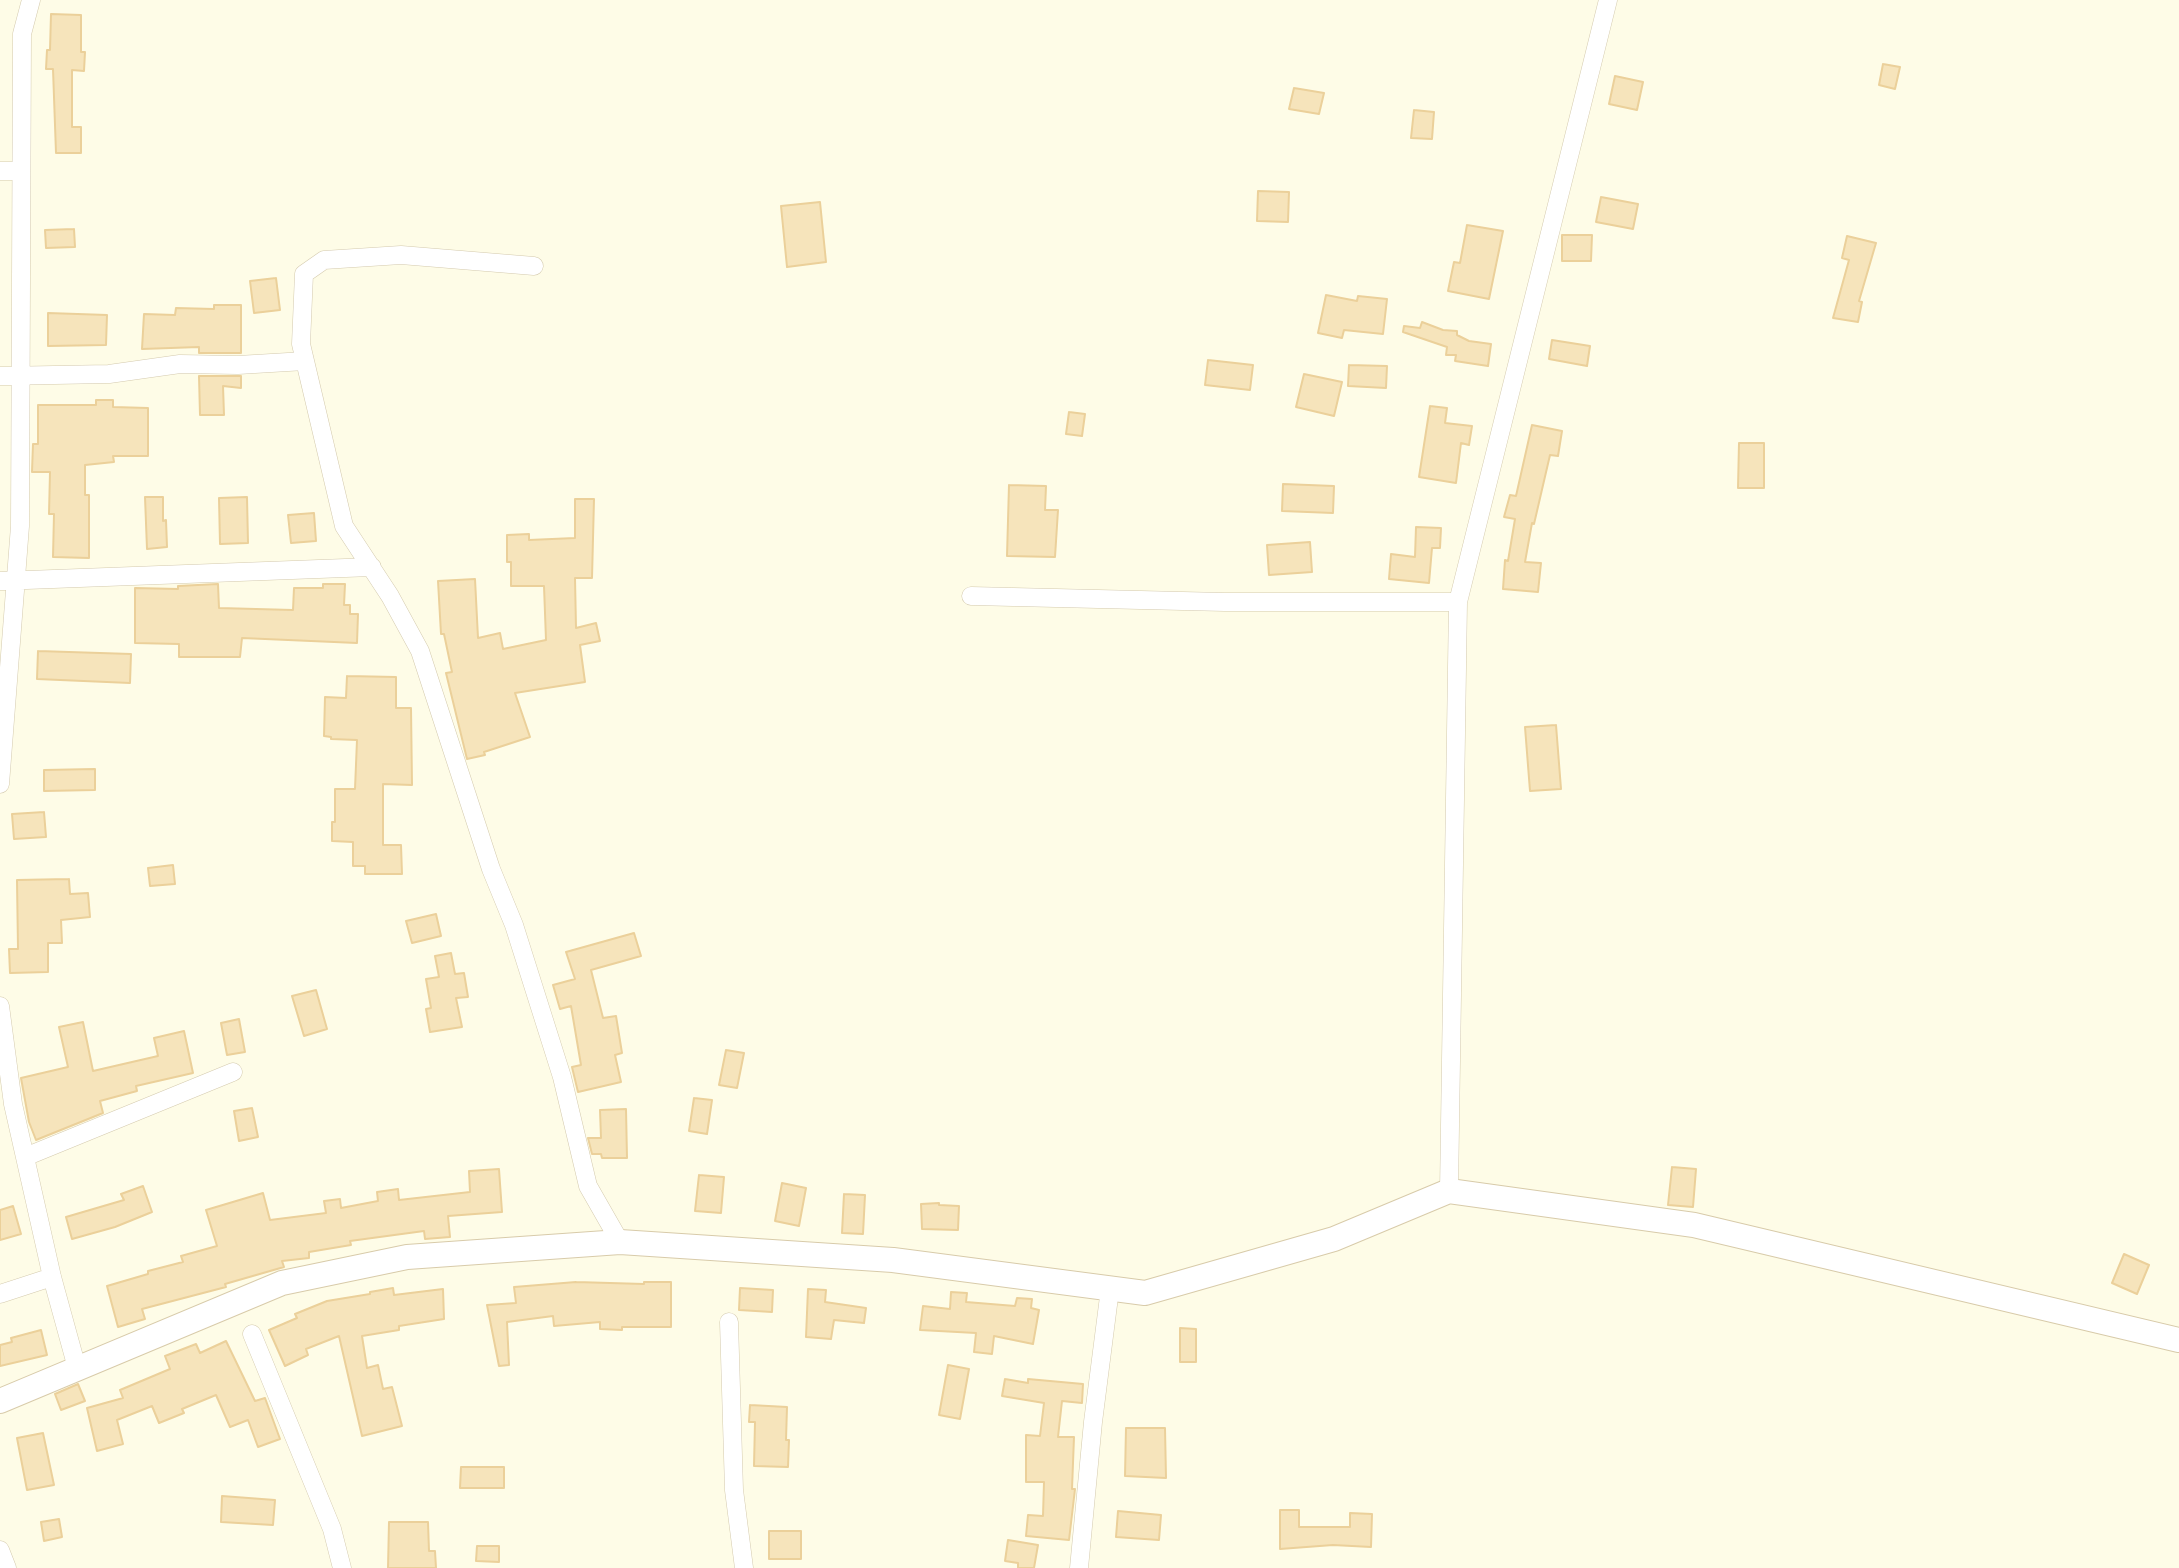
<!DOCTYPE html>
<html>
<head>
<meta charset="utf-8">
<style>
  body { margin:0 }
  canvas { display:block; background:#fefce7 }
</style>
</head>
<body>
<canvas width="2179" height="1568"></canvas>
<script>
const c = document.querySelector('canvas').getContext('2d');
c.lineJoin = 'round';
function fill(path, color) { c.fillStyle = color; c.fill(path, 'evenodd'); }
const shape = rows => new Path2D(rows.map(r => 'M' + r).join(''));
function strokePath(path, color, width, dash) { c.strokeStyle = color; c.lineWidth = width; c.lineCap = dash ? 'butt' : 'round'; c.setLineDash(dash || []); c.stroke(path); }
const building = shape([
  [51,14,81,15,81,52,85,52,84,71,72,70,72,127,81,127,81,153,56,153,53,69,46,69,47,50,50,50,51,14],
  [1883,64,1900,67,1895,89,1879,85,1883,64],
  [1615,76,1643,82,1637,110,1609,104,1615,76],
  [1294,88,1324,93,1319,114,1289,109,1294,88],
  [1414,110,1434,112,1432,139,1411,138,1414,110],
  [1258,191,1289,192,1288,222,1257,221,1258,191],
  [1601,197,1638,204,1633,229,1596,222,1601,197],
  [820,202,826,262,787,267,781,206,820,202],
  [1467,225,1503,231,1489,299,1448,291,1454,262,1460,263,1467,225],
  [74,229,75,247,46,248,45,230,74,229],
  [1562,235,1592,235,1591,261,1562,261,1562,235],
  [1847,236,1876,243,1859,301,1862,302,1858,322,1833,318,1849,260,1842,258,1847,236],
  [276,278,280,310,254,313,250,281,276,278],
  [1326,295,1357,301,1358,296,1387,299,1383,334,1344,330,1342,338,1318,333,1326,295],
  [214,305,241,305,241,353,199,353,199,347,142,349,144,314,175,315,176,308,214,309,214,305],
  [48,313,107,315,106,345,48,346,48,313],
  [1422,322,1443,330,1457,331,1457,335,1469,341,1491,344,1488,366,1455,361,1456,355,1446,355,1447,347,1403,332,1404,326,1420,328,1422,322],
  [1552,340,1590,346,1587,366,1549,359,1552,340],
  [1208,360,1253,365,1250,390,1205,385,1208,360],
  [1349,365,1387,366,1386,388,1348,386,1349,365],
  [1304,374,1342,382,1334,416,1296,407,1304,374],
  [199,376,241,376,241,388,223,386,224,415,200,415,199,376],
  [96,400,113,400,113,407,148,408,148,456,113,456,114,462,85,465,85,495,89,495,89,558,53,557,54,514,49,514,50,472,32,472,33,444,38,444,38,405,96,405,96,400],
  [1430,406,1447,408,1445,423,1472,426,1469,445,1461,443,1456,483,1419,477,1430,406],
  [1069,412,1085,414,1082,436,1066,434,1069,412],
  [1532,425,1562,431,1558,456,1550,455,1534,524,1532,523,1525,562,1541,563,1538,592,1503,589,1505,560,1508,561,1515,519,1504,517,1510,495,1516,496,1532,425],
  [1739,443,1764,443,1764,488,1738,488,1739,443],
  [1283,484,1334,486,1333,513,1282,511,1283,484],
  [1009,485,1046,486,1045,510,1058,510,1055,557,1007,556,1009,485],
  [145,497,163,497,163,521,166,520,167,547,147,549,145,497],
  [247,497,248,543,220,544,219,498,247,497],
  [575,499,594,499,592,578,575,578,576,628,596,623,600,641,580,645,585,682,515,693,530,737,484,752,485,755,467,759,446,673,452,672,444,634,441,634,438,581,475,579,478,638,500,633,503,649,546,640,544,586,511,586,511,562,507,562,507,535,529,534,529,540,575,538,575,499],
  [314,513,316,541,291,543,288,515,314,513],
  [1416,527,1441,528,1440,548,1432,548,1429,583,1389,579,1391,554,1415,557,1416,527],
  [1310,542,1312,572,1269,575,1267,545,1310,542],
  [218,584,219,608,293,610,294,588,323,588,323,584,345,584,344,605,350,605,350,614,358,614,357,643,242,638,240,657,179,657,179,644,135,643,135,588,178,589,178,586,218,584],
  [38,651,131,654,130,683,37,679,38,651],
  [347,676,396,677,396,708,411,708,412,785,383,784,383,845,401,845,402,874,365,874,365,866,353,866,353,842,332,841,332,822,335,822,335,789,355,789,357,740,331,739,331,737,324,736,325,697,346,698,347,676],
  [1556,725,1561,789,1530,791,1525,727,1556,725],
  [95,769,95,790,44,791,44,770,95,769],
  [44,812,46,837,14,839,12,814,44,812],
  [173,865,175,884,150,886,148,868,173,865],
  [69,879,70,894,88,893,90,917,61,920,62,943,48,943,48,972,10,973,9,949,18,949,17,880,69,879],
  [436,914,441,936,412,943,406,921,436,914],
  [634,933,641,956,591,970,603,1018,616,1016,622,1053,615,1055,621,1082,578,1092,572,1067,581,1065,571,1006,560,1009,553,985,575,979,566,952,634,933],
  [451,953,455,974,464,973,468,997,456,998,462,1027,430,1032,426,1009,431,1008,426,979,439,977,435,956,451,953],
  [316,990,327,1029,304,1036,292,996,316,990],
  [239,1019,245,1052,227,1055,221,1023,239,1019],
  [83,1022,93,1071,158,1056,154,1038,184,1031,193,1073,136,1086,137,1091,100,1101,103,1113,36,1140,29,1122,21,1078,68,1067,59,1027,83,1022],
  [726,1050,744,1053,737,1088,719,1085,726,1050],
  [694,1098,712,1100,707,1134,689,1131,694,1098],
  [252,1108,258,1137,239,1141,234,1111,252,1108],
  [626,1109,627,1158,602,1158,601,1154,592,1154,588,1138,601,1138,600,1110,626,1109],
  [1672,1167,1696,1169,1693,1207,1668,1205,1672,1167],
  [499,1169,502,1212,448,1216,450,1237,425,1239,424,1231,350,1241,351,1245,309,1252,309,1258,282,1261,284,1267,225,1284,226,1287,142,1309,145,1319,118,1327,107,1286,148,1274,148,1271,183,1262,181,1256,217,1246,206,1210,263,1193,270,1220,326,1213,324,1201,340,1199,341,1208,378,1201,377,1192,398,1189,399,1200,470,1192,469,1171,499,1169],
  [699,1175,724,1177,721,1213,695,1211,699,1175],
  [782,1183,806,1188,799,1226,775,1221,782,1183],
  [143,1186,152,1212,115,1227,72,1239,66,1217,124,1200,121,1194,143,1186],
  [844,1194,865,1195,863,1234,842,1233,844,1194],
  [939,1203,939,1205,959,1206,958,1230,922,1229,921,1204,939,1203],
  [13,1206,21,1234,0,1240,0,1210,13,1206],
  [2124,1254,2149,1265,2137,1294,2112,1283,2124,1254],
  [576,1282,644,1284,644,1282,671,1282,671,1327,622,1327,622,1330,600,1329,600,1322,554,1326,553,1316,507,1322,509,1365,499,1366,487,1305,516,1303,514,1287,576,1282],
  [393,1288,394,1295,443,1289,444,1319,399,1326,399,1330,362,1336,367,1368,378,1365,383,1389,392,1387,402,1426,362,1436,339,1336,306,1349,308,1355,285,1366,269,1330,297,1318,295,1314,327,1301,370,1294,370,1292,393,1288],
  [740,1288,773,1290,772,1312,739,1310,740,1288],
  [808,1289,826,1290,825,1302,866,1308,864,1323,834,1320,831,1339,806,1337,808,1289],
  [951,1292,967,1293,966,1302,1015,1306,1017,1298,1032,1299,1031,1308,1039,1310,1033,1344,994,1336,992,1354,974,1352,976,1333,920,1330,923,1306,950,1309,951,1292],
  [1180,1328,1196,1329,1196,1362,1180,1362,1180,1328],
  [41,1330,47,1355,0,1366,0,1345,12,1342,11,1338,41,1330],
  [226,1341,255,1401,265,1398,280,1439,258,1447,248,1420,230,1427,216,1395,182,1409,184,1413,159,1423,152,1406,117,1420,123,1444,97,1451,87,1408,123,1398,120,1390,170,1369,165,1356,196,1344,200,1353,226,1341],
  [948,1365,969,1369,960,1419,939,1415,948,1365],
  [1005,1379,1028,1383,1028,1379,1083,1384,1082,1403,1062,1401,1058,1437,1074,1437,1072,1489,1075,1489,1069,1540,1026,1536,1028,1515,1043,1516,1044,1482,1026,1482,1026,1435,1040,1436,1044,1403,1002,1396,1005,1379],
  [78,1384,85,1401,61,1410,55,1394,78,1384],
  [750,1405,787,1407,786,1440,789,1440,788,1467,754,1466,755,1422,749,1422,750,1405],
  [1126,1428,1165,1428,1166,1478,1125,1476,1126,1428],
  [43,1433,54,1485,27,1490,17,1438,43,1433],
  [461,1467,504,1467,504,1488,460,1488,461,1467],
  [222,1496,275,1500,273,1525,221,1522,222,1496],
  [1280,1510,1299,1510,1299,1527,1350,1527,1350,1513,1372,1514,1371,1547,1333,1545,1280,1549,1280,1510],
  [1118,1511,1161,1515,1159,1540,1116,1537,1118,1511],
  [59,1519,62,1537,44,1541,41,1522,59,1519],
  [389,1522,428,1522,429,1551,435,1551,436,1568,388,1568,389,1522],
  [769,1531,801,1531,801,1559,769,1559,769,1531],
  [1008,1540,1038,1545,1034,1568,1018,1568,1018,1563,1005,1561,1008,1540],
  [477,1546,499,1546,499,1562,476,1561,477,1546]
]);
const street = shape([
  [0,171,21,171],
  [534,266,401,255,324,260,304,274,301,344,344,526,390,596,420,651,491,869,514,925,562,1077,588,1186,620,1242],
  [0,376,109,374,180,364,238,365,305,361],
  [0,581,372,567],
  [971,596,1225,602,1458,602],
  [0,784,20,526,22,34,31,0],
  [0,1006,13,1104,52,1277,77,1368],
  [25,1157,233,1072],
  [1449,1191,1458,602,1608,0],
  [0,1294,52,1277],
  [729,1322,734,1490,744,1568],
  [252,1334,332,1529,342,1568],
  [0,1550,7,1568],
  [1079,1568,1093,1422,1110,1289]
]);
const secondary = shape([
  [0,1401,282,1283,407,1257,620,1242,893,1260,1145,1293,1334,1239,1449,1191,1694,1225,2179,1340]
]);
fill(building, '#f6e4bb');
strokePath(building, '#ebd09a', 2);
strokePath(street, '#d4caae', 19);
strokePath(secondary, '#d8cbaa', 26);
strokePath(street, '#fff', 18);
strokePath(secondary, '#fff', 24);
</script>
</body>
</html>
